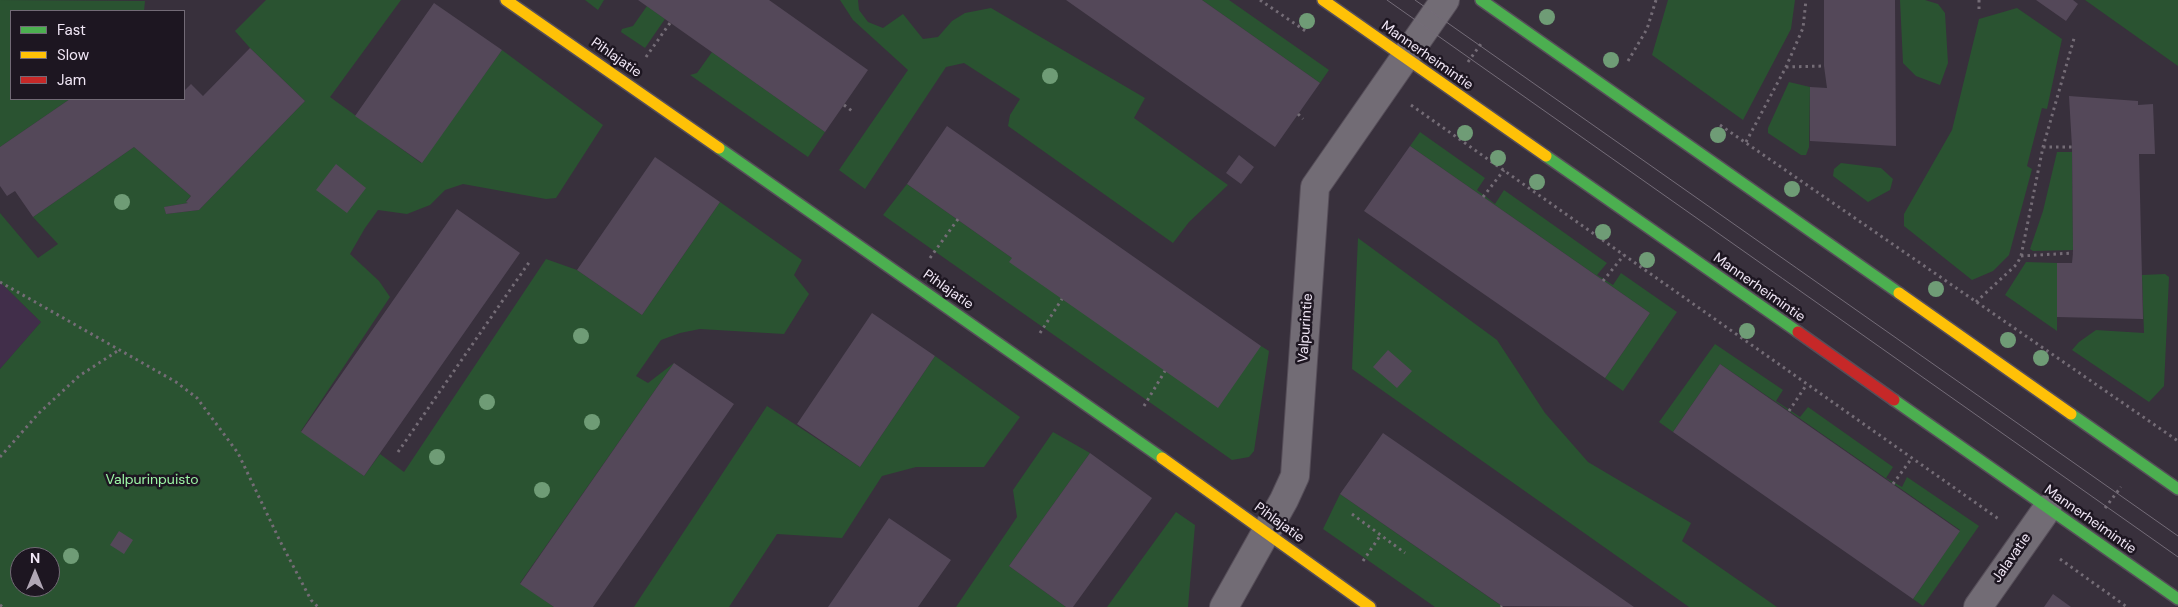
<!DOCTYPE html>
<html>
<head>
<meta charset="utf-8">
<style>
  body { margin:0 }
  #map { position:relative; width:2178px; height:607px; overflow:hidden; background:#38303c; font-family:"DM Sans",sans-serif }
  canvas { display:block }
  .legend { position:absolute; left:10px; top:10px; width:175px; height:90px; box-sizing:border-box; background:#1d1621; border:1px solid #726a76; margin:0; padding:6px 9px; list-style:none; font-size:15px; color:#f1e7f6 }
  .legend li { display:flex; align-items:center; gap:10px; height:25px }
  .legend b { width:25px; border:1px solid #726a76 }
  .north { position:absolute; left:10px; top:547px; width:50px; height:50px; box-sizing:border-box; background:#1d1621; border:1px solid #726a76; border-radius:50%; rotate:0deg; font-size:14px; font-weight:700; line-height:20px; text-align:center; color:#f1e7f6 }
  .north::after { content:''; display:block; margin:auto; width:18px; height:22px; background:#b0a7b5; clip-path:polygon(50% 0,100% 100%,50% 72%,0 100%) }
</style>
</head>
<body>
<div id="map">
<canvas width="2178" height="607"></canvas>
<ul class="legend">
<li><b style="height:6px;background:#4caf50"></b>Fast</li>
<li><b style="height:6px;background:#ffc107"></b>Slow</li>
<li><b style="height:6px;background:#c62828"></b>Jam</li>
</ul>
<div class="north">N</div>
</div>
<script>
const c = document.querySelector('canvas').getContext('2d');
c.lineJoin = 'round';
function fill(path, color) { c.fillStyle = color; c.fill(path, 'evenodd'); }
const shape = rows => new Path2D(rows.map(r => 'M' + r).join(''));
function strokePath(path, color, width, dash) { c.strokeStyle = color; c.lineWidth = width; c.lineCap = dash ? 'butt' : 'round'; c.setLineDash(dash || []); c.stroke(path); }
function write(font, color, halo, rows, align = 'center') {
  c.font = font + ' "DM Sans",sans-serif'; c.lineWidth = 5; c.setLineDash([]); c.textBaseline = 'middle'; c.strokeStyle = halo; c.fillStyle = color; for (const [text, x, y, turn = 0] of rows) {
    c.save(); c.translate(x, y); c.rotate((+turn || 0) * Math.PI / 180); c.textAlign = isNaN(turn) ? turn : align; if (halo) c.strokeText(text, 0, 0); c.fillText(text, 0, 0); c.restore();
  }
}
const built = shape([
  [0,282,41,322,0,369]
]);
const green = shape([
  [0,0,145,1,144,11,11,11,11,99,70,99,0,147],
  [266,0,401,0,330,97,421,163,502,50,603,125,556,198,546,199,463,184,445,190,430,205,407,214,378,210,365,228,350,254,379,281,390,297,301,431,364,476,380,454,404,472,546,259,577,270,642,315,720,202,802,260,794,275,809,294,784,334,700,329,680,333,661,340,636,376,648,383,674,363,520,583,554,607,0,607,0,369,41,322,0,282,0,213,38,258,58,244,33,217,134,147,191,196,186,201,188,203,165,207,166,214,199,210,305,101,250,48,235,31],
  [20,557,50,557,50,587,20,587],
  [585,0,604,0,598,10],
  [840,0,858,0,859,10,868,22,883,28,903,14,923,39,938,37,952,21,965,13,991,8,1145,98,1134,118,1228,185,1189,222,1173,243,1008,126,1010,115,1020,99,964,63,946,67,865,189,839,170,908,70,853,20],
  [1202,0,1229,0,1329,70,1320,83],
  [1668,0,1795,0,1791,29,1743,120,1652,55],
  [1900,0,1925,0,1938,4,1945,13,1948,63,1940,85,1916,76,1903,63],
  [2085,0,2178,0,2178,66],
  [647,6,665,19,645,48,621,32,622,29,633,26],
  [2017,8,2062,39,2047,109,2042,108,2027,166,2032,169,2009,255,1993,271,1972,280,1904,226,1904,214,1952,130,1979,19],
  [712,52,825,132,808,157,690,75,697,73],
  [1789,82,1810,87,1809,147,1806,155,1801,155,1768,133,1768,128],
  [1420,132,1485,178,1477,190,1495,204,1504,190,1607,263,1597,275,1613,285,1621,273,1677,312,1623,391,1605,378,1650,313,1410,146],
  [2057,152,2072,152,2073,250,2033,251,2030,249,2043,211],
  [1841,163,1881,168,1893,179,1890,190,1868,202,1833,176,1834,169],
  [907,184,1012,258,1261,346,1269,351,1254,451,1249,457,1232,460,883,215],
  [1358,238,1497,340,1545,413,1588,462,1691,523,1682,541,1777,607,1689,607,1352,369],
  [2026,262,2057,263,2057,331,2005,295],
  [2165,274,2169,277,2164,386,2149,402,2072,350,2079,342,2096,330,2144,333,2142,275],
  [1715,344,1783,390,1776,401,1800,417,1808,407,1893,467,1886,478,1902,487,1907,477,1979,526,1923,606,1913,599,1960,530,1789,411,1720,364,1673,432,1659,422],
  [935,356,1020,417,984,467,916,467,882,476,842,538,777,534,729,607,634,607,767,406,860,467],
  [1053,432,1090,453,1009,566,1066,607,956,607,1017,517,1013,490],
  [1340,494,1503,607,1435,607,1323,529],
  [1176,512,1195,525,1188,607,1107,607]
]);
const building = shape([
  [638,0,769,0,868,70,825,132],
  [1066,0,1202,0,1320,83,1275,147],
  [1824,0,1895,0,1896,146,1810,141,1810,87,1827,88,1824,66],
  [2036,0,2073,0,2078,4,2066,21],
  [434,3,502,50,422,163,355,116],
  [250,48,305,101,199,210,166,214,164,207,188,203,186,202,191,196,134,147,33,217,15,191,7,196,0,186,0,147,70,99,184,99,184,91,191,84,203,96],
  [2069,96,2138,101,2138,105,2153,104,2155,154,2139,154,2143,319,2057,317,2057,263,2072,263,2073,253,2072,147],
  [947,126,1261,346,1218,408,1009,262,1012,258,907,184],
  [1410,146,1650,313,1605,378,1364,211],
  [1239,155,1254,167,1241,184,1226,173],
  [655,157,720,202,642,315,577,270],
  [336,164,366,188,347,213,316,190],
  [457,209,520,253,364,476,301,432],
  [872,313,935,356,860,467,797,424],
  [1388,350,1412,371,1397,388,1373,367],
  [674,363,734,404,593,607,554,607,520,584],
  [1720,364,1960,531,1913,599,1673,432],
  [1383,433,1493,509,1634,607,1502,606,1340,494],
  [1090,453,1152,498,1073,607,1066,607,1009,566],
  [889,518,951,560,918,607,828,607],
  [119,531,133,540,124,554,110,545],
  [2053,594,2071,607,2044,607]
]);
const path = shape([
  [1260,0,1307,32],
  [1979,0,1979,10],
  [646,57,670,23],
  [1628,61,1647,29,1656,0],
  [1468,62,1483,41],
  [1786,67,1824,66],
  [844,105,852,111],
  [1411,105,2000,520],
  [1298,114,1303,119],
  [1720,125,2178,441],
  [1746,142,1786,67,1803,28,1806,0],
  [2043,147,2072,147],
  [1483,197,1504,170],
  [2021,256,2073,253],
  [930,258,958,219],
  [1603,281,1624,255],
  [0,282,176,382,197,398,238,453,280,541,311,600,318,607],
  [1976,302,2017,264,2021,256,2043,147,2075,35],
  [1040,333,1062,299],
  [1144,406,1165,371],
  [1789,411,1807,384],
  [398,452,530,261],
  [0,457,39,413,79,376,119,350],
  [1893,484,1912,458],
  [2105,508,2121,487],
  [1352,514,1405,553],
  [2060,559,2127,607],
  [1363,561,1380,536],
  [0,605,3,607],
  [1501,607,1502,606]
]);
const street = shape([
  [1224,607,1284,500,1295,476,1315,187,1445,0],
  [1978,607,2047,509]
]);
const fast = shape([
  [1481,0,1899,293],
  [719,148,1162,458],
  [1546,156,1798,332],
  [1894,400,2178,599],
  [2071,414,2178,489]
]);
const slow = shape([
  [506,0,719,148],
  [1323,0,1546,156],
  [1899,293,2071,414],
  [1162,458,1370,607]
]);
const jam = shape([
  [1798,332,1894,400]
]);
const tram = shape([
  [1387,0,2178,557],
  [1415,0,2178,536]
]);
const trees = [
  [1547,17],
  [1307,21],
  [1611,60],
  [1050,76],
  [1465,133],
  [1718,135],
  [1498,158],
  [1537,182],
  [1792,189],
  [122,202],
  [1603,232],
  [1647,260],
  [1936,289],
  [1747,331],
  [581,336],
  [2008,340],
  [2041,358],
  [487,402],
  [592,422],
  [437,457],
  [542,490],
  [71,556]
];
const streetNames = [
  ["Mannerheimintie",1427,56,35],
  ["Pihlajatie",616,58,35],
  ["Mannerheimintie",1759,288,35],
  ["Pihlajatie",948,290,35],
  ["Valpurintie",1306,328,-86],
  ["Mannerheimintie",2090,520,35],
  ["Pihlajatie",1279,523,36],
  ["Jalavatie",2012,558,-55]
];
const parkNames = [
  ["Valpurinpuisto",152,480]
];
fill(built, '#412e4a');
fill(green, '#2a5331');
fill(building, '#544859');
strokePath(street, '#564e59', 30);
strokePath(fast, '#564e59', 14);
strokePath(slow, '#564e59', 14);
strokePath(jam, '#564e59', 14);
strokePath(path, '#746c76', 3, [2.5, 4]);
strokePath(street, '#726c75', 28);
strokePath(fast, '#4caf50', 11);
strokePath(slow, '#ffc107', 11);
strokePath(jam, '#c62828', 11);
strokePath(tram, '#746c78', 1);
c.fillStyle = '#6f9c76';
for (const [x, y] of trees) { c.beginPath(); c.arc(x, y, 8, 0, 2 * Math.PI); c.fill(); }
write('14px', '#f1e7f6', '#1d1621', streetNames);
write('14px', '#9cf4a5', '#1d1621', parkNames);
</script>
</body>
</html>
